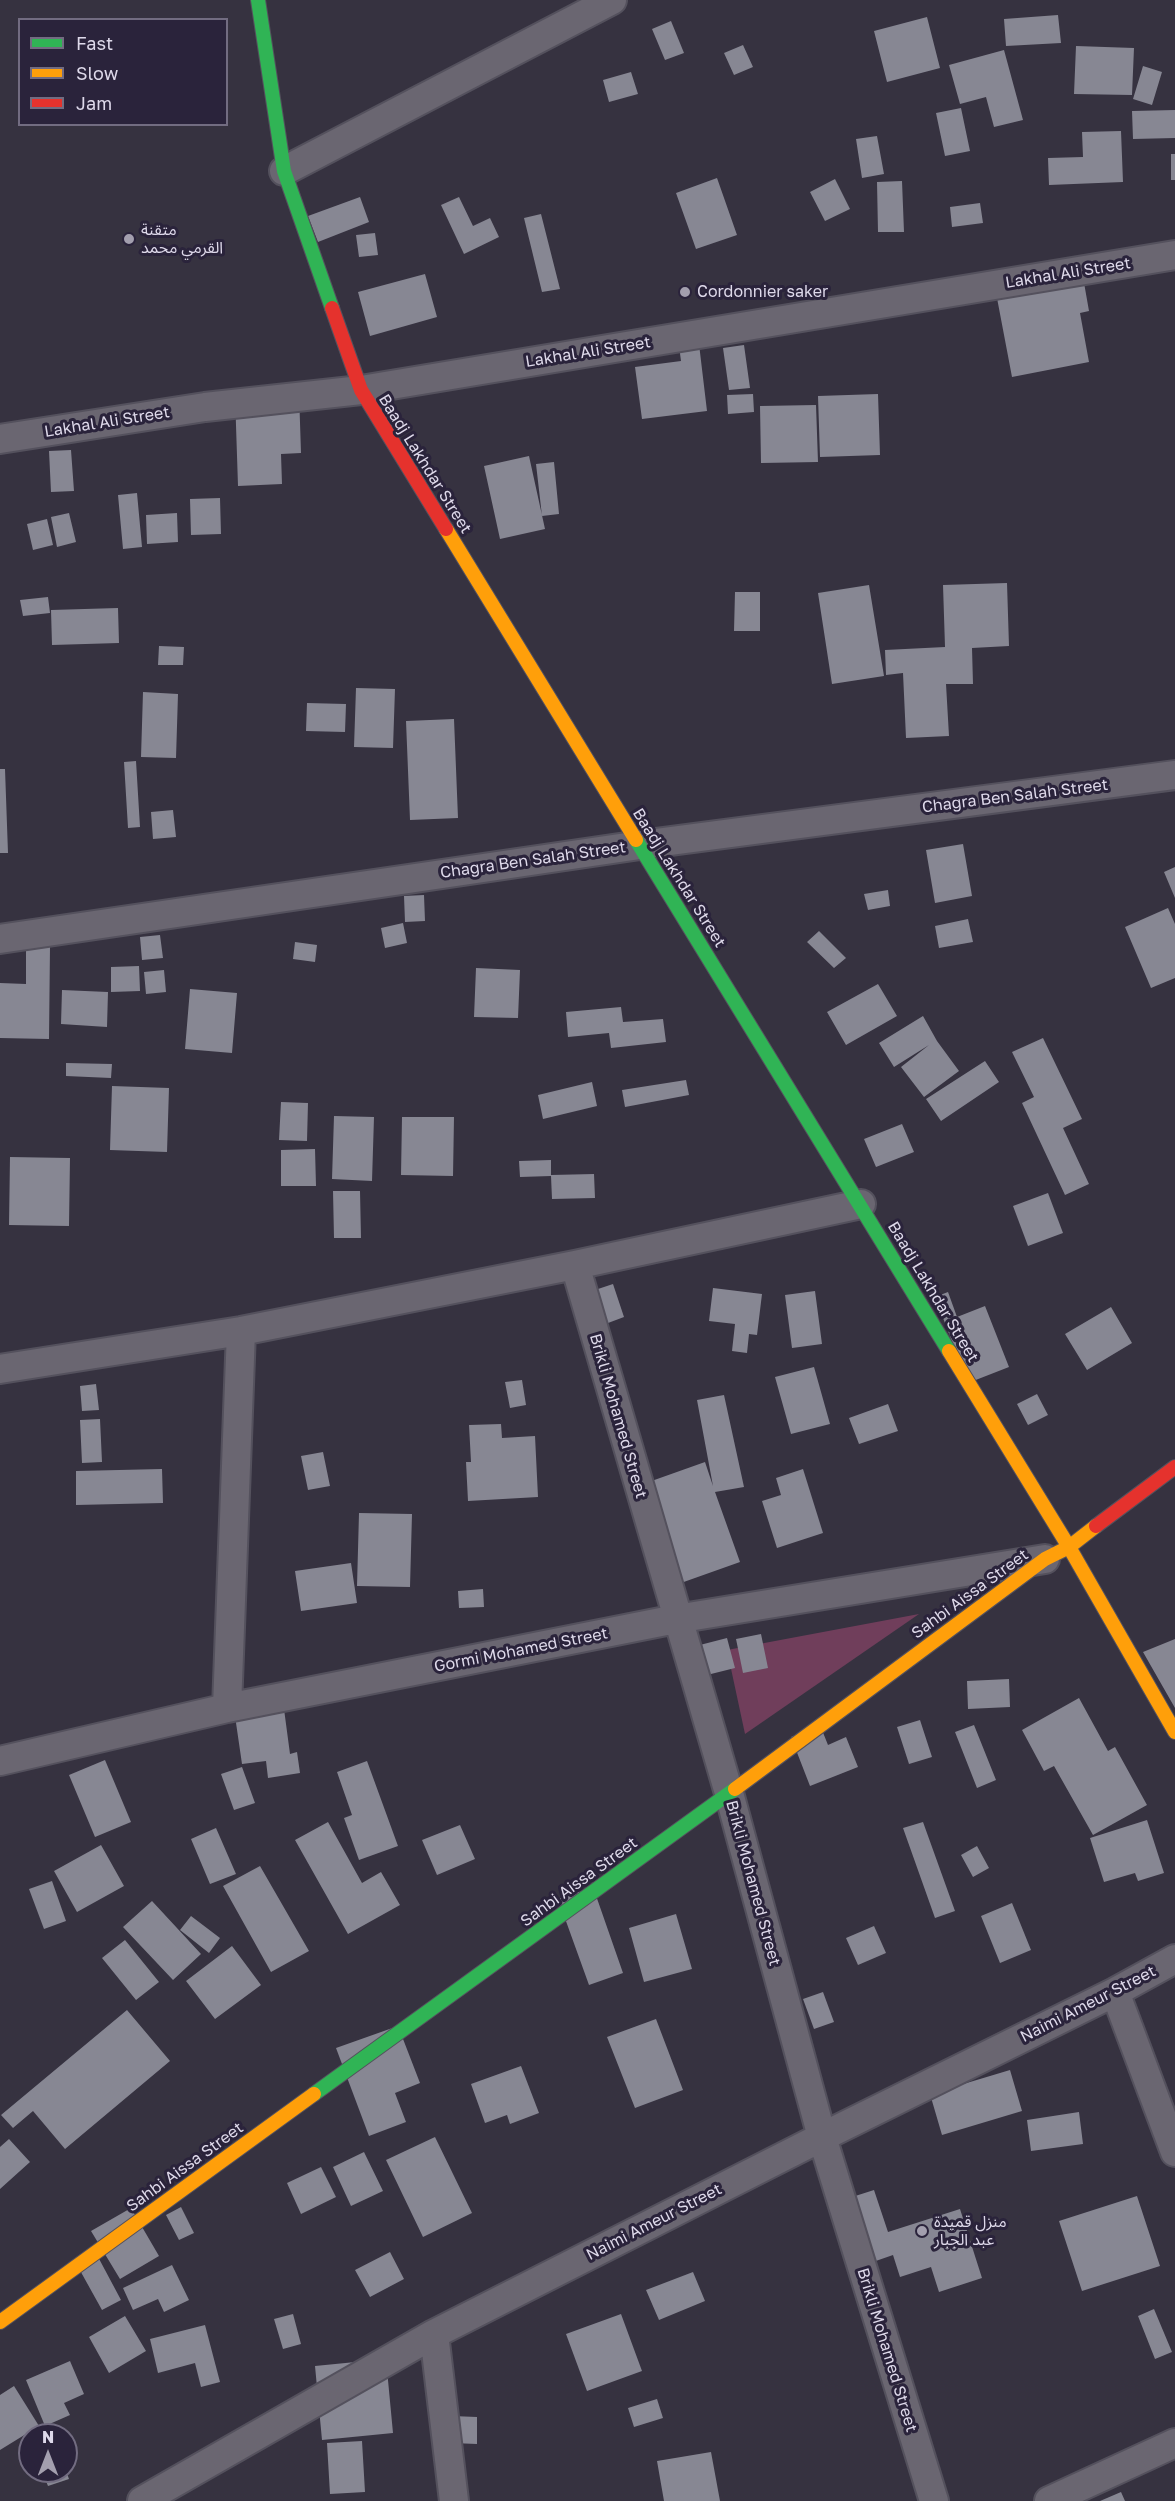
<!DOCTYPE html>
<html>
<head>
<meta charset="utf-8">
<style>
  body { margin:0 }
  #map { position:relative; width:1175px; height:2501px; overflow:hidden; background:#363240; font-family:"Golos Text",sans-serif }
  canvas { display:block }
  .legend { position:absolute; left:18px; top:18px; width:210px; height:108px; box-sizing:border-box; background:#2a233b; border:2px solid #726c81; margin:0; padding:8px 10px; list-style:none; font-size:18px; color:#ded9ea }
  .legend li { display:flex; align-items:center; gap:12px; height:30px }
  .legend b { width:30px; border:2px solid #726c81 }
  .north { position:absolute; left:18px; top:2423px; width:60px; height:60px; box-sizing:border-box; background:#2a233b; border:2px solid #726c81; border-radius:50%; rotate:0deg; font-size:16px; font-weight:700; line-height:24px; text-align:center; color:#ded9ea }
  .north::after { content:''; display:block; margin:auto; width:21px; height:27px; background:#a39fae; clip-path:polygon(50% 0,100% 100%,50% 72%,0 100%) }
</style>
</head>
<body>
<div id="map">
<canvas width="1175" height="2501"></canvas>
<ul class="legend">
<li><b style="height:8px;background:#30b455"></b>Fast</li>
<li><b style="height:8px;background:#ff9f0a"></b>Slow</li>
<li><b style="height:8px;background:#e5322d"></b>Jam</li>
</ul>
<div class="north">N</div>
</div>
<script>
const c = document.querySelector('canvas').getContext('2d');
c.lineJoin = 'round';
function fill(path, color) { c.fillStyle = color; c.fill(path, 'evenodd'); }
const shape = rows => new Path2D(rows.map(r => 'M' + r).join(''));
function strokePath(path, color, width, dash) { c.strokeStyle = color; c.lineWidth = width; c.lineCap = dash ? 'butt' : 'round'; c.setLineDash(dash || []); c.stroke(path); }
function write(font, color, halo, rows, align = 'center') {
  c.font = font + ' "Golos Text","Noto Sans Arabic",sans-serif'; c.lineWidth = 6; c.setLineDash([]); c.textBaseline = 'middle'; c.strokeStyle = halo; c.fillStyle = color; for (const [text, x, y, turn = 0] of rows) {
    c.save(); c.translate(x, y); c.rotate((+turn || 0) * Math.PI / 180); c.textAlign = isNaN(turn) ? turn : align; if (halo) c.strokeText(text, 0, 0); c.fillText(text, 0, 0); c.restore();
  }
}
const green = shape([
  [919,1614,745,1734,727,1650]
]);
const building = shape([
  [1058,15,1061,43,1006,46,1004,19],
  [927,17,940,68,887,82,874,31],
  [671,21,684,53,665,60,652,29],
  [743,45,753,67,734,75,724,53],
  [1076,46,1134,48,1132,95,1074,94],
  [1004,50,1023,120,994,127,986,97,960,104,949,65],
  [1143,66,1162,72,1152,105,1133,99],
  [631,72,638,94,609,102,603,80],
  [961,108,970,151,945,156,936,113],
  [1175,110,1175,138,1133,139,1132,111],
  [1121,131,1123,182,1049,185,1048,158,1083,157,1082,132],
  [877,136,884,174,862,178,856,139],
  [1171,154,1175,154,1175,180,1171,180],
  [717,178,737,235,696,249,676,193],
  [835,179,850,209,825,221,810,192],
  [902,181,904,232,878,232,877,182],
  [360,197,369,222,318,242,308,216],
  [459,197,473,226,490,218,499,237,464,254,441,205],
  [980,203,983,223,952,227,950,207],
  [541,214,560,289,542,292,524,218],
  [375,233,378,255,359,257,356,235],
  [1080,260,1089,311,1080,313,1089,362,1012,377,993,277],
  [425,274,437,317,370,336,358,292],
  [699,344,707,411,642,419,635,367,681,361,679,346],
  [744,345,750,388,729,390,723,348],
  [299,392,301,453,281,454,282,484,238,486,235,395],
  [753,394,754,412,728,414,727,395],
  [878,394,880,455,820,457,818,396],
  [816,405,818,462,761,463,760,406],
  [71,450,74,491,51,492,49,451],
  [529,456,545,529,500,539,484,466],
  [554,462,559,514,542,516,536,464],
  [137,493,142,547,123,549,118,495],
  [220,498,221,534,191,535,190,499],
  [69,513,76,542,57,547,51,517],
  [177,513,178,542,147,544,146,515],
  [47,519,53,545,33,550,27,524],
  [1007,583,1009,646,972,648,973,684,946,684,949,736,906,738,903,673,886,675,885,650,945,647,943,585],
  [869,585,884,676,832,684,818,593],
  [735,592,760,592,760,631,734,631],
  [48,597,50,613,23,616,20,600],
  [118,608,119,643,52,645,51,610],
  [159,646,184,647,183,665,158,665],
  [356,688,395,689,393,748,354,747],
  [143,692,178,694,176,758,141,757],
  [307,703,346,704,345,732,306,731],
  [454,719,458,818,410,820,406,721],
  [136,761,140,827,128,828,124,762],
  [0,769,5,769,8,853,0,853],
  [173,810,176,837,153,839,151,812],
  [963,844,972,896,935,903,926,850],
  [1175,867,1175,898,1164,872],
  [888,890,890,906,868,910,864,894],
  [424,895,425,921,405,922,404,896],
  [1168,908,1175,924,1175,978,1151,988,1125,927],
  [968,919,973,942,939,948,935,926],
  [403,923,407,943,385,948,381,928],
  [819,931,846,958,834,968,807,942],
  [160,935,163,958,142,960,140,937],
  [295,942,317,945,315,962,293,959],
  [26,947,50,947,49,1039,0,1038,0,983,26,984],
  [139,966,140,991,111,992,111,967],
  [476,968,520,970,518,1018,474,1017],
  [164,970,166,992,146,994,144,972],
  [878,984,897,1016,846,1045,827,1012],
  [190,989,237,993,232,1053,185,1049],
  [62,990,108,992,107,1027,61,1024],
  [621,1007,623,1022,663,1019,666,1042,611,1048,609,1033,568,1037,566,1012],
  [923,1016,937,1041,959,1071,924,1097,901,1067,929,1045,894,1067,879,1043],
  [1043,1038,1082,1119,1063,1128,1089,1184,1065,1195,1022,1103,1034,1097,1012,1052],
  [985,1061,999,1082,941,1121,926,1099],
  [66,1063,112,1064,111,1078,66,1076],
  [686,1080,689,1095,625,1107,622,1090],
  [592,1082,597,1106,543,1119,538,1095],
  [112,1086,169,1088,167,1152,110,1150],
  [281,1102,308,1103,307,1141,279,1140],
  [334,1116,374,1117,372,1181,332,1179],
  [402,1117,454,1117,453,1176,401,1175],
  [902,1124,914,1152,876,1167,864,1139],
  [315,1149,316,1186,281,1186,281,1150],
  [10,1157,70,1158,69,1226,9,1225],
  [551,1160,551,1175,594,1174,595,1198,552,1199,551,1176,520,1177,519,1161],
  [333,1191,360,1191,361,1238,334,1238],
  [1048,1193,1063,1233,1028,1246,1013,1206],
  [613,1284,624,1317,600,1326,589,1292],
  [713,1288,762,1294,757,1335,749,1334,747,1353,732,1351,735,1324,709,1321],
  [815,1291,822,1344,792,1348,785,1295],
  [948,1292,957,1317,985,1306,1009,1367,968,1383,935,1297],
  [1111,1307,1132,1343,1087,1370,1065,1334],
  [814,1367,830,1424,791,1434,775,1377],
  [522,1380,526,1405,510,1408,505,1382],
  [96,1384,99,1410,82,1411,80,1386],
  [1037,1394,1048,1415,1028,1425,1017,1404],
  [724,1395,744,1487,715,1492,740,1562,664,1589,629,1489,705,1462,713,1486,697,1400],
  [888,1404,898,1431,859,1444,849,1418],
  [100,1419,102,1462,82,1463,80,1420],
  [501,1424,502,1438,535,1436,538,1497,468,1501,466,1462,471,1462,469,1425],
  [323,1452,330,1486,308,1490,301,1456],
  [162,1469,163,1503,76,1505,76,1471],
  [803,1469,823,1533,777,1548,762,1501,781,1495,776,1478],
  [359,1513,412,1514,410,1587,357,1586],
  [351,1563,357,1603,301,1611,295,1571],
  [483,1589,484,1607,459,1608,458,1591],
  [761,1634,768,1668,743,1673,736,1639],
  [727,1638,735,1668,703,1676,696,1646],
  [1175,1639,1175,1708,1143,1652],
  [1009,1679,1010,1707,968,1709,967,1681],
  [1079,1698,1108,1751,1115,1747,1147,1805,1093,1835,1054,1766,1044,1771,1022,1730],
  [284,1709,290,1754,297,1752,300,1773,268,1778,266,1761,242,1764,235,1716],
  [920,1720,932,1757,909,1764,897,1727],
  [820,1725,828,1745,846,1737,858,1767,810,1786,791,1737],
  [974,1725,996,1780,977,1788,955,1732],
  [105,1760,131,1822,95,1837,69,1775],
  [367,1761,398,1846,359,1860,344,1818,352,1815,337,1772],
  [242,1767,255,1803,234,1810,221,1774],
  [1147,1820,1164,1873,1138,1881,1135,1873,1104,1882,1090,1838],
  [328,1822,362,1883,381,1872,400,1905,348,1934,295,1840],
  [923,1822,955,1911,935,1918,903,1828],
  [460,1825,475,1859,437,1875,422,1840],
  [216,1828,236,1874,210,1884,191,1839],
  [101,1845,124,1886,77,1912,54,1871],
  [977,1846,989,1868,973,1877,961,1855],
  [260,1866,309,1951,271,1972,223,1886],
  [52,1881,66,1921,44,1929,29,1889],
  [593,1887,623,1973,589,1985,558,1899],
  [152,1901,201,1954,173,1980,123,1927],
  [1012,1903,1031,1950,1000,1963,981,1916],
  [676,1914,692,1969,644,1982,629,1928],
  [191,1916,220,1938,209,1953,180,1930],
  [874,1926,886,1953,858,1965,846,1938],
  [125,1940,159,1982,136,2000,102,1958],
  [232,1946,261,1985,215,2019,186,1981],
  [823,1992,834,2022,814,2029,803,1999],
  [127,2010,170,2061,65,2149,33,2111,13,2128,1,2115],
  [656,2019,683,2090,635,2108,607,2037],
  [398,2026,420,2083,395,2093,406,2122,369,2136,336,2048],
  [521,2066,539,2113,510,2124,507,2115,485,2123,471,2084],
  [1010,2070,1022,2111,942,2135,930,2094],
  [1079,2112,1083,2144,1031,2151,1027,2120],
  [435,2137,472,2213,423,2237,386,2160],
  [9,2139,30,2162,0,2189,0,2147],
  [364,2152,383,2191,351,2206,333,2167],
  [321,2167,336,2197,301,2214,287,2183],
  [874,2190,888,2232,960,2209,982,2278,939,2292,931,2267,900,2277,893,2255,870,2263,849,2198],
  [1137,2196,1160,2266,1082,2291,1059,2221],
  [181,2207,194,2233,179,2240,166,2215],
  [131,2208,159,2256,120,2279,91,2231],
  [390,2252,404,2279,370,2297,355,2270],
  [97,2255,121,2300,102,2310,77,2265],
  [172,2265,189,2300,164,2312,158,2299,133,2310,123,2288],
  [693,2272,705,2301,659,2320,646,2290],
  [1154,2309,1172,2352,1155,2359,1138,2316],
  [293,2314,301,2344,283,2349,274,2319],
  [621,2314,642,2371,587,2391,566,2334],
  [125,2316,146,2351,109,2373,89,2337],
  [205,2325,220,2382,201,2387,195,2363,158,2373,150,2339],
  [386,2359,393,2433,322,2440,315,2366],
  [70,2361,84,2394,64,2403,70,2415,45,2426,26,2380],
  [14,2386,39,2426,0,2450,0,2395],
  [657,2399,663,2418,634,2427,628,2408],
  [452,2416,477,2417,477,2444,452,2443],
  [362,2441,365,2492,330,2494,327,2443],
  [711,2452,720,2501,664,2501,657,2461],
  [42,2471,66,2471,69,2479,48,2486],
  [1121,2492,1125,2501,1100,2501]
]);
const street = shape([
  [284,171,612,0],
  [0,439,205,407,361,390,1175,255],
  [0,939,640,845,1175,775],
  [575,1265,729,1793,822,2137,934,2501],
  [0,1369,241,1331,575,1265,861,1204],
  [227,1708,241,1331],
  [0,1761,227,1708,676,1619,1045,1559],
  [1115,1992,1175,2152],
  [434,2334,454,2501],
  [142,2501,434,2334,822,2137,1115,1992,1175,1959],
  [1049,2501,1175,2443]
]);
const fast = shape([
  [258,0,284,171,332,308],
  [636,840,949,1351],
  [314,2094,735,1789]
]);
const slow = shape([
  [446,529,636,840],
  [949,1351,1069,1547,1175,1732],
  [735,1789,1045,1559,1069,1547,1096,1526],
  [0,2322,314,2094]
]);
const jam = shape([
  [332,308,361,390,446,529],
  [1096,1526,1175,1467]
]);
const markers = [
  [129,239,6,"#a39fae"],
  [685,292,6,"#a39fae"],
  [922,2231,6,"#a39fae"]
];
const poiNames = [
  ["متقنة",141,230],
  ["القرمي محمد",141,248],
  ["Cordonnier saker",697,292],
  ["منزل قميدة",934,2222],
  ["عبد الجبار",934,2240]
];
const streetNames = [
  ["Lakhal Ali Street",1068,273,-9],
  ["Lakhal Ali Street",588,352,-9],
  ["Lakhal Ali Street",107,422,-9],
  ["Baadj Lakhdar Street",425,464,58],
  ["Chagra Ben Salah Street",1015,796,-7],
  ["Chagra Ben Salah Street",533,860,-8],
  ["Baadj Lakhdar Street",679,878,58],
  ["Baadj Lakhdar Street",933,1292,59],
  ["Brikli Mohamed Street",618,1416,74],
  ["Sahbi Aissa Street",970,1594,-36],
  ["Gormi Mohamed Street",521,1650,-11],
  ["Sahbi Aissa Street",579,1882,-36],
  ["Brikli Mohamed Street",753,1883,75],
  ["Naimi Ameur Street",1088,2004,-27],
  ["Sahbi Aissa Street",185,2167,-36],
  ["Naimi Ameur Street",654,2222,-27],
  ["Brikli Mohamed Street",887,2350,73]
];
fill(green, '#703e5b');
fill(building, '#878793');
strokePath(street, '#54515d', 32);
strokePath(fast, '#54515d', 16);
strokePath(slow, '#54515d', 16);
strokePath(jam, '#54515d', 16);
strokePath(street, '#6a6671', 28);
strokePath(fast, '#30b455', 14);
strokePath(slow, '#ff9f0a', 14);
strokePath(jam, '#e5322d', 14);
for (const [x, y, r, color] of markers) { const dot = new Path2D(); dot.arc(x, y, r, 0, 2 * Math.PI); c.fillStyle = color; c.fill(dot); strokePath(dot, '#2a233b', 2); }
write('16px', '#ded9ea', '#2a233b', poiNames, 'left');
write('16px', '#ded9ea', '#2a233b', streetNames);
</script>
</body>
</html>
